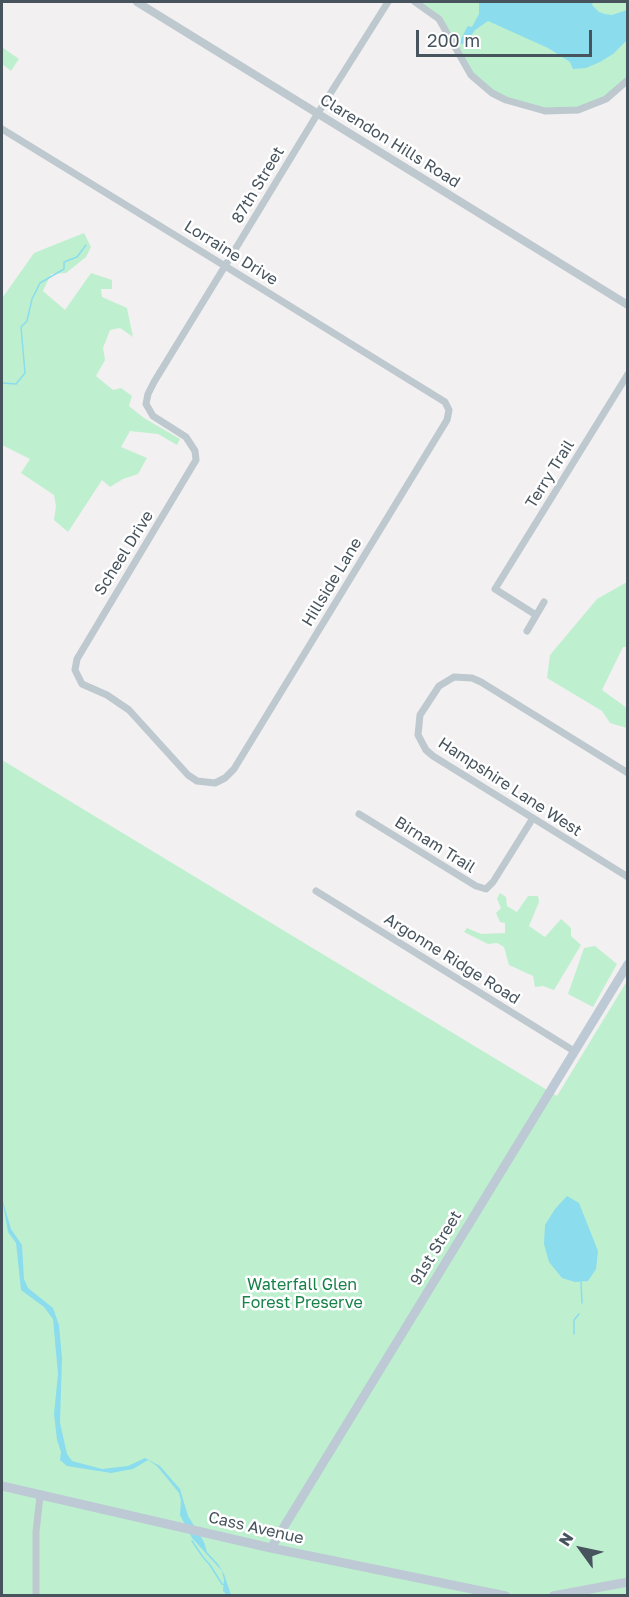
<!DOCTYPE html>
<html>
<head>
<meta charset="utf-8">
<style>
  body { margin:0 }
  #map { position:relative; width:629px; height:1597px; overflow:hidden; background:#f2f0f0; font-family:"Golos Text",sans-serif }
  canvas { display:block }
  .frame { position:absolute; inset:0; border:3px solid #47545e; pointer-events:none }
  .north { position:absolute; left:551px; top:1519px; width:60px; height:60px; -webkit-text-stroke:4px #fff; paint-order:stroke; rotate:303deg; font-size:16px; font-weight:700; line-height:24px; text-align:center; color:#47545e }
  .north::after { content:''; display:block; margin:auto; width:21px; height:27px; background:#47545e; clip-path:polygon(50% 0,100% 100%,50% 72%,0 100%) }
  .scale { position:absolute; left:416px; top:30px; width:176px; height:27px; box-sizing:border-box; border:3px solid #47545e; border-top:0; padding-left:8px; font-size:18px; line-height:21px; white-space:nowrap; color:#47545e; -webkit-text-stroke:4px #fff; paint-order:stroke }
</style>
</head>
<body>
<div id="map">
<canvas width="629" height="1597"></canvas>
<div class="frame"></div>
<div class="north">N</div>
<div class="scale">200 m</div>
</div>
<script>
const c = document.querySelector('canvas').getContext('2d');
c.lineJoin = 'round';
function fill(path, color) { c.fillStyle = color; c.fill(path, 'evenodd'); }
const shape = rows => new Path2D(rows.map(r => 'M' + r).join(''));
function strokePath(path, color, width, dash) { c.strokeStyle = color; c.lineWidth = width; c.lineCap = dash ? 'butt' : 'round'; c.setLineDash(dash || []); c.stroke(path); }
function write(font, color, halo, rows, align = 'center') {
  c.font = font + ' "Golos Text",sans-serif'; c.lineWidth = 5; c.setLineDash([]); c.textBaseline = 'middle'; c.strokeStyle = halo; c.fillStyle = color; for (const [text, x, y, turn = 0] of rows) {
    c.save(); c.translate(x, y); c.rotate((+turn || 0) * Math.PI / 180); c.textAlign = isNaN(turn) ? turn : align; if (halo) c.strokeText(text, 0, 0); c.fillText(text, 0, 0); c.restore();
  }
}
const green = shape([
  [415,2,627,2,627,80,622,86,587,107,547,111,506,100,476,80,439,19],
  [2,47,19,59,11,71,2,64],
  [84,233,91,247,86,257,66,273,51,274,43,291,65,310,91,273,112,280,112,289,101,289,102,297,127,308,133,337,120,328,110,330,103,348,105,360,96,376,113,390,121,388,132,396,129,406,144,418,180,439,177,445,158,434,130,431,121,447,147,458,138,474,123,479,110,487,102,480,68,532,54,520,56,506,54,495,21,473,30,459,2,445,2,306,3,297,34,253],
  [627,582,627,647,623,647,602,690,627,708,627,728,610,723,602,711,547,678,550,655,597,599],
  [2,760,557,1096,627,981,627,1595,2,1595],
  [500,893,506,897,507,906,517,912,528,896,538,896,539,902,529,926,545,937,561,919,571,928,571,936,581,945,554,990,543,986,535,987,533,976,509,965,504,947,497,943,488,944,464,932,467,928,481,934,505,933,505,923,500,922,496,913,501,908,497,899],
  [595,946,617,964,593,1007,568,994,584,948]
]);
const water = shape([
  [480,2,593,2,592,5,599,12,605,14,612,15,627,10,627,40,613,54,600,62,586,68,573,69,570,62,548,48,488,21,475,30,466,43,461,44,459,43,466,29,468,26,472,27,479,14,479,3],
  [567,1196,579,1203,598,1251,596,1269,588,1281,575,1282,562,1278,549,1262,544,1244,545,1225,555,1209],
  [2,1198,11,1229,22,1245,24,1279,28,1288,53,1308,59,1325,62,1358,60,1423,67,1454,72,1461,102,1469,128,1466,145,1458,160,1466,180,1489,188,1516,204,1542,207,1552,218,1564,224,1574,231,1595,227,1595,223,1591,224,1580,222,1571,192,1538,180,1515,181,1501,179,1493,157,1466,148,1460,133,1469,111,1473,67,1466,60,1460,61,1452,57,1440,54,1414,58,1374,53,1319,44,1307,21,1290,16,1243,8,1232]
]);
const stream = shape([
  [2,383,16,384,25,373,21,327,27,321,32,299,40,283,64,269,64,262,77,257,86,245],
  [581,1282,582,1303],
  [574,1334,574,1320,579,1314],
  [192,1541,203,1557,210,1565,222,1584,225,1585]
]);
const minor = shape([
  [415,2,439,19,471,75,492,93,506,100,545,111,578,110,606,99,628,80],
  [2,129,225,266,445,402,449,410,447,420,234,769,225,778,215,783,197,781,188,775,129,710,107,695,82,684,75,670,77,659,196,460,195,451,186,437,153,416,146,404,148,394,154,382,225,266,318,113,388,2],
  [536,615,495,589,628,374],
  [527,631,544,602],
  [628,773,481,682,472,678,454,677,439,686,420,715,418,735,426,750,433,756,628,877],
  [359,814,476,886,486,889,493,882,533,818],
  [316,891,574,1051],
  [36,1596,36,1532,40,1496]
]);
const tertiary = shape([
  [137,2,628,305]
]);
const secondary = shape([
  [2,1486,271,1548,506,1596],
  [271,1548,628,964],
  [553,1596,628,1582]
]);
const streetNames = [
  ["Clarendon Hills Road",390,141,32],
  ["87th Street",258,185,-59],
  ["Lorraine Drive",231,253,32],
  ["Terry Trail",550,474,-58],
  ["Scheel Drive",124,553,-58],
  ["Hillside Lane",332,582,-59],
  ["Hampshire Lane West",510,787,33],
  ["Birnam Trail",435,845,32],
  ["Argonne Ridge Road",452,959,32],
  ["91st Street",436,1248,-59],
  ["Cass Avenue",256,1528,13]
];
const parkNames = [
  ["Waterfall Glen",302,1285],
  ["Forest Preserve",302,1303]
];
fill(green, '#bef0d0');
fill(water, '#8bdced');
strokePath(stream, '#8bdced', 1.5);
strokePath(minor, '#bdc8cf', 7);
strokePath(tertiary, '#bdc8cf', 8);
strokePath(secondary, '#bdc9d4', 9);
write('16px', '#47545e', '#fff', streetNames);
write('16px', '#168148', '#fff', parkNames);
</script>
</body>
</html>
